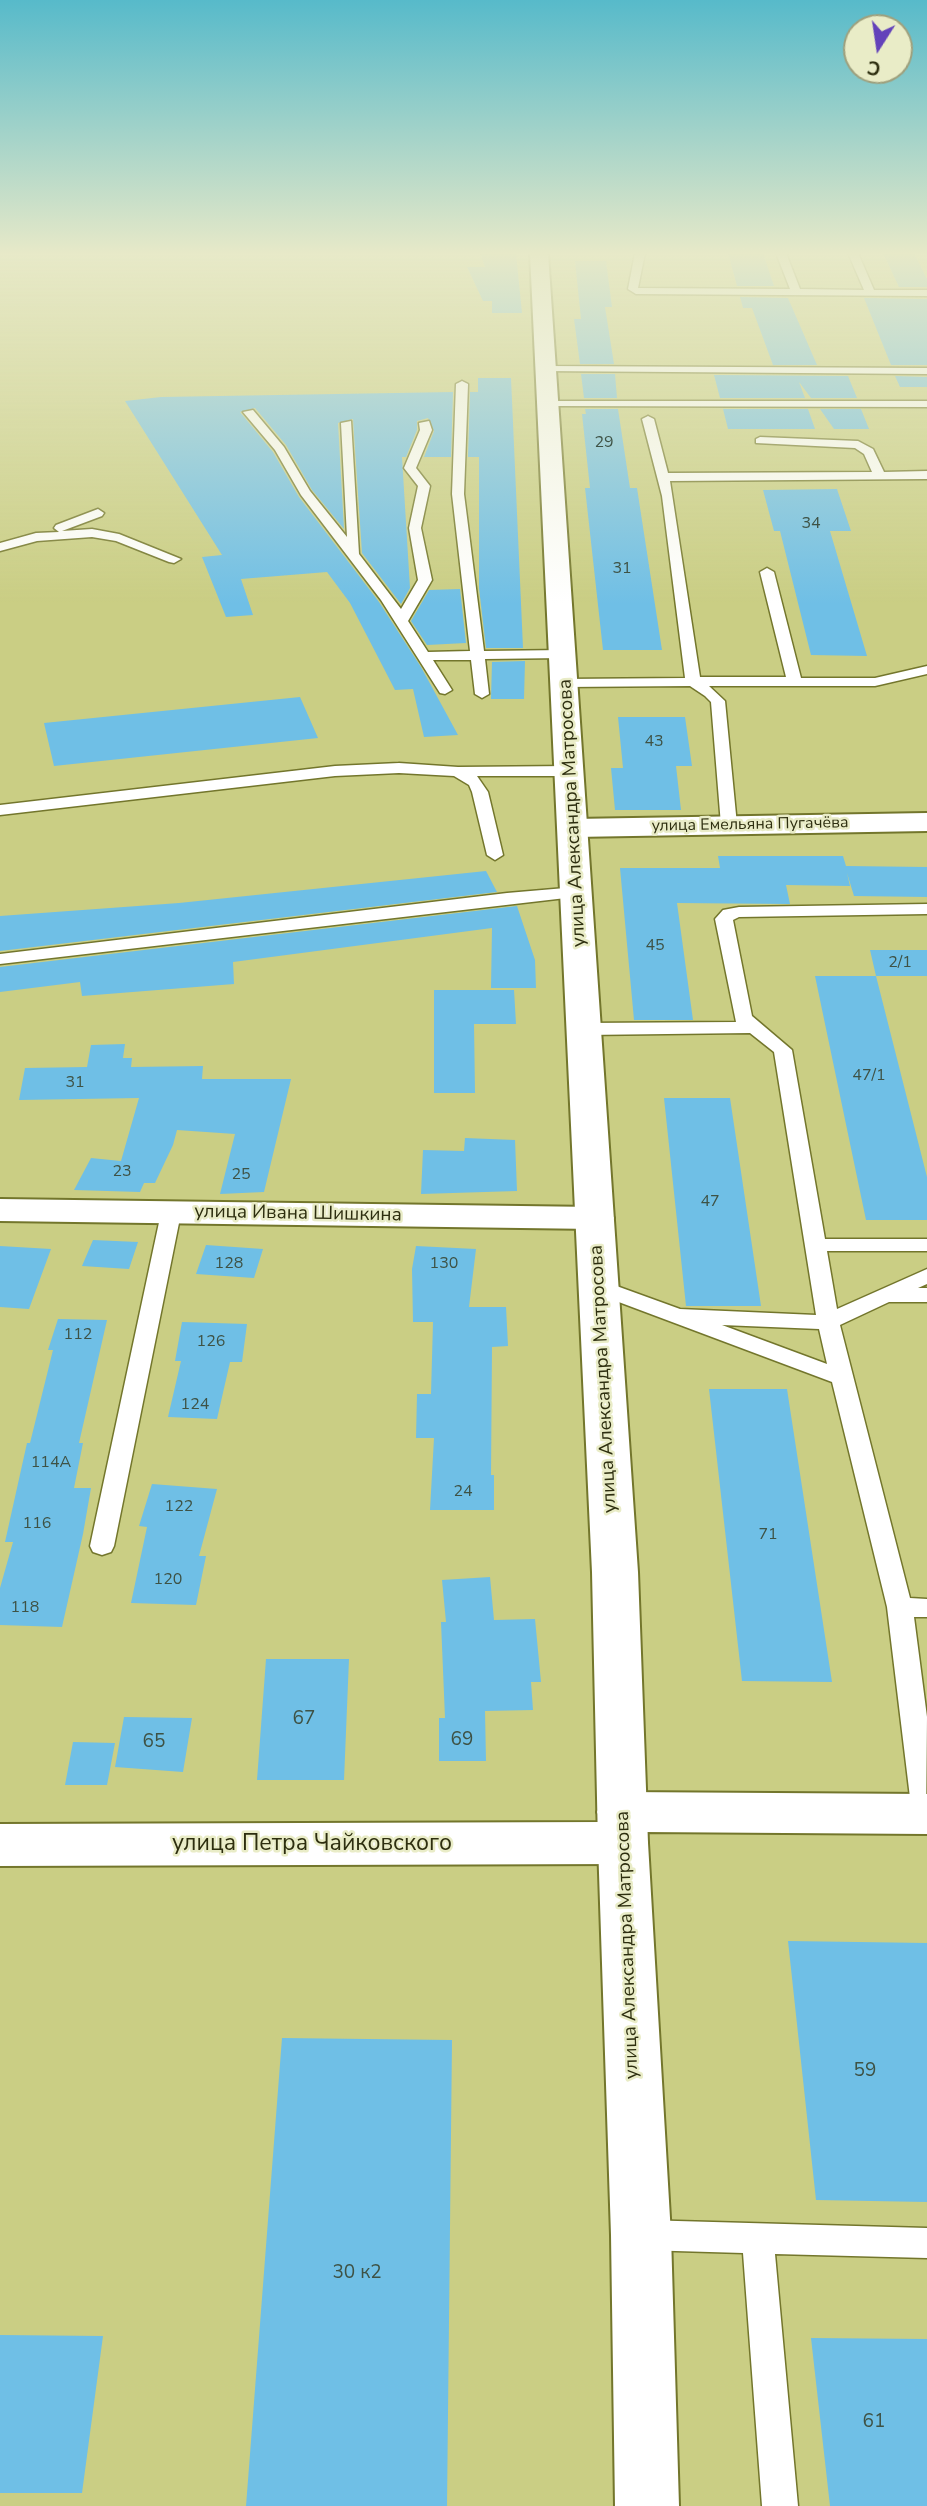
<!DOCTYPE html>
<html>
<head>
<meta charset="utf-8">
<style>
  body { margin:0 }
  #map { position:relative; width:927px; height:2506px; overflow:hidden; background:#cace84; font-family:"Nunito Sans",sans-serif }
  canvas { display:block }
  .north { position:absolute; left:843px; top:14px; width:70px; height:70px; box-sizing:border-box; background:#e9ecc7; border:2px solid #9ea07d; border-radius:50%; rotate:192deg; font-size:19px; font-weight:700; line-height:28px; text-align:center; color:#2d2e0f }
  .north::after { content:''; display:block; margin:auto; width:24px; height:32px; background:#6342ba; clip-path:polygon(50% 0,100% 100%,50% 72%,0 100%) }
</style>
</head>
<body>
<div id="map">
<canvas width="927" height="2506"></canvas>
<div class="north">С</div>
</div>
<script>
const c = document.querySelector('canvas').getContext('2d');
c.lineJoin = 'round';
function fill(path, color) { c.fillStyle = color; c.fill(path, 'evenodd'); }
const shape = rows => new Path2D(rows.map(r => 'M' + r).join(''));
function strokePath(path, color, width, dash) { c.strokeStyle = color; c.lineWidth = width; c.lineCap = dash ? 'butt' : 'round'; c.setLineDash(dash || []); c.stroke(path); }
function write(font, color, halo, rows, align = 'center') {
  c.font = font + ' "Nunito Sans",sans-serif'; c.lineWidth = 5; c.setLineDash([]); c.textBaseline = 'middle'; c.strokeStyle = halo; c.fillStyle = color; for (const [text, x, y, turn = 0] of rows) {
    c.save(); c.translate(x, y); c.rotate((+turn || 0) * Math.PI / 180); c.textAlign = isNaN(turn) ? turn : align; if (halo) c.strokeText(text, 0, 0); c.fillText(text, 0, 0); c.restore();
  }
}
const building = shape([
  [480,253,516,253,522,313,492,313,492,301,483,301,467,267,485,267],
  [728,253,763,253,774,286,737,286],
  [883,253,914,253,927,279,927,287,899,287],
  [575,261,606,261,612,307,605,307,614,364,580,364,574,319,581,319],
  [740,297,788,298,817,365,773,365,752,308,743,308],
  [864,298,927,299,927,365,891,365],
  [581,374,615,374,617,398,584,398],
  [714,375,848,376,857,398,811,398,799,382,805,398,720,398],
  [895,376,927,377,927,387,900,387],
  [478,378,511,378,523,648,486,648,479,588,479,457,468,457,470,392,478,392],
  [453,392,451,457,424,457,434,431,428,418,417,421,417,430,406,457,402,457,410,588,401,604,362,553,353,419,338,423,344,529,312,490,286,445,255,408,240,412,273,452,299,497,379,602,421,667,458,735,424,737,413,689,395,690,350,603,327,572,241,579,253,615,226,617,202,557,222,555,125,401,161,397],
  [585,409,618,409,630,488,637,488,662,650,603,650,585,488,590,488,582,414,586,414],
  [723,409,808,409,815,429,728,429],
  [820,409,861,409,869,429,834,429],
  [837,489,851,531,830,531,867,656,811,655,780,531,774,531,763,490],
  [460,589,466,643,427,645,411,621,429,590],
  [525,661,524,699,491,699,492,662],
  [300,697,318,738,54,766,44,723],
  [618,717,685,717,692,766,676,766,681,810,615,810,611,768,623,768],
  [718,856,843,856,846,866,927,867,927,897,854,896,847,873,850,886,786,885,790,904,677,903,693,1020,634,1020,620,868,720,868],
  [486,871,497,892,0,951,0,916,179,903],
  [517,906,535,960,536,988,491,988,492,928,233,962,234,984,82,996,80,982,0,992,0,967],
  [870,950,927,950,927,976,876,976],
  [815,976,876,976,927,1177,927,1220,866,1220],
  [434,990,514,990,516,1024,474,1024,475,1093,434,1093],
  [125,1044,123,1058,132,1058,131,1067,203,1066,202,1079,291,1079,264,1192,220,1194,235,1134,177,1130,173,1145,155,1183,144,1183,140,1192,74,1190,91,1158,121,1161,139,1098,19,1100,25,1068,87,1067,91,1045],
  [664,1098,730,1098,761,1306,686,1306],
  [465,1138,515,1140,517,1191,421,1194,423,1150,464,1151],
  [93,1240,138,1242,129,1269,82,1266],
  [206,1245,263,1249,254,1278,196,1274],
  [0,1246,51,1249,29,1309,0,1307],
  [416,1246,476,1249,469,1307,506,1307,508,1346,492,1347,491,1475,494,1475,494,1510,430,1510,434,1438,416,1438,417,1394,431,1394,433,1322,413,1322,412,1269],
  [58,1319,107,1320,79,1443,83,1443,74,1488,91,1488,83,1534,62,1627,0,1625,0,1588,13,1542,5,1542,27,1443,30,1443,53,1350,48,1350],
  [182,1322,247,1324,242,1362,230,1362,217,1419,168,1417,181,1361,175,1361],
  [709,1389,787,1389,832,1682,742,1681],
  [152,1484,217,1489,199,1556,206,1556,196,1605,131,1603,147,1527,139,1526],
  [490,1577,494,1620,535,1619,541,1682,531,1682,533,1710,485,1711,486,1761,439,1761,439,1718,445,1718,441,1622,446,1622,442,1580],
  [266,1659,349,1659,344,1780,257,1780],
  [124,1717,192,1718,183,1772,115,1767],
  [73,1742,115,1743,107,1785,65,1785],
  [788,1941,927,1943,927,2202,816,2200],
  [282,2038,452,2040,447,2506,246,2506],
  [0,2335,103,2336,82,2493,0,2493],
  [811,2338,927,2339,927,2506,830,2506]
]);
const lane = shape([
  [635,253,645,253,638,288,790,289,776,253,786,253,800,289,864,290,848,253,858,253,874,290,927,290,927,296,636,294,628,289,635,253],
  [547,366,927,368,927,374,543,371,543,367,547,366],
  [462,381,468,384,464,494,484,651,564,650,571,654,564,658,485,659,489,694,482,698,475,694,471,660,433,660,452,690,445,694,440,693,381,600,301,495,275,450,243,412,253,410,284,447,310,491,347,537,341,423,351,421,359,554,401,609,418,580,409,528,418,486,404,468,420,430,419,423,429,421,432,430,416,468,430,486,421,528,432,580,408,621,428,652,470,651,452,494,456,384,462,381],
  [550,401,927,401,927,407,546,406,544,404,550,401],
  [648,416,654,419,668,473,872,472,864,454,855,448,756,443,756,439,760,437,858,441,873,449,884,472,927,471,927,479,670,481,700,677,786,677,760,572,767,568,774,572,801,678,875,678,927,666,927,674,875,686,709,686,725,701,737,825,729,830,721,825,711,702,705,696,690,686,565,687,558,683,565,679,685,678,662,496,642,419,648,416],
  [98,509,104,513,102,516,62,531,92,529,119,534,181,559,174,563,169,562,116,541,92,537,37,541,0,551,0,543,36,533,59,532,54,528,56,525,98,509],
  [399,763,458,767,570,766,578,771,570,776,477,776,488,792,503,855,495,860,487,855,472,792,469,785,454,776,399,773,335,776,0,815,0,805,335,766,399,763],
  [577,887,585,892,583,896,0,964,0,954,507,893,577,887],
  [927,904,927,914,739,917,733,920,752,1016,792,1050,825,1239,927,1239,927,1251,827,1251,837,1309,927,1269,927,1284,918,1288,927,1288,927,1302,889,1302,840,1325,910,1598,927,1599,927,1617,914,1617,927,1717,926,1825,916,1822,912,1814,887,1607,832,1382,592,1292,589,1287,592,1282,600,1280,680,1309,816,1315,774,1052,750,1033,585,1035,576,1029,585,1023,736,1022,715,919,723,910,739,907,927,904],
  [722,1325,819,1329,827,1364,722,1325],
  [171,1207,178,1209,181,1213,114,1546,111,1552,102,1555,93,1552,90,1546,161,1213,164,1209,171,1207],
  [642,2220,927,2228,927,2258,775,2254,798,2506,762,2506,743,2253,642,2250,631,2246,626,2235,631,2224,642,2220]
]);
const street = shape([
  [927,813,927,831,574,837,564,834,559,828,564,822,574,819,927,813],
  [0,1199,595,1207,608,1210,614,1218,608,1226,595,1229,0,1221,0,1199],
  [622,1792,927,1794,927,1834,643,1832,648,1843,641,1858,623,1864,0,1866,0,1824,602,1822,597,1812,604,1798,622,1792]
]);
const secondary = shape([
  [530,253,548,253,638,1572,648,1843,671,2235,679,2506,615,2506,611,2235,598,1843,592,1572,530,253]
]);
const numberNames = [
  ["29",604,443],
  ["34",811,524],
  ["31",622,569],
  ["43",654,742],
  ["45",655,946],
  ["2/1",900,963],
  ["47/1",869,1076],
  ["31",75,1083],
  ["23",122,1172],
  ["25",241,1175],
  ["47",710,1202],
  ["128",229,1264],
  ["130",444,1264],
  ["112",78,1335],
  ["126",211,1342],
  ["124",195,1405],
  ["114А",51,1463],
  ["24",463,1492],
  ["122",179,1507],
  ["116",37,1524],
  ["71",768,1535],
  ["120",168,1580],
  ["118",25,1608]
];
const farStreetnames = [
  ["улица Емельяна Пугачёва",750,825,-1]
];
const streetNames = [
  ["улица Александра Матросова",573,813,-93],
  ["улица Ивана Шишкина",298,1214,1],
  ["улица Александра Матросова",604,1379,-93],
  ["улица Александра Матросова",628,1945,-92]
];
const nearNumbernames = [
  ["67",304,1719],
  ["69",462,1740],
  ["65",154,1742],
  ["59",865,2071],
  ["30 к2",357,2273],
  ["61",874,2422]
];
const nearStreetnames = [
  ["улица Петра Чайковского",312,1844]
];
fill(building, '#6fbfe6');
strokePath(lane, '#73762c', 3);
strokePath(street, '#73762c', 4);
strokePath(secondary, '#73762c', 4);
fill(lane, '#fff');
fill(street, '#fff');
fill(secondary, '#fff');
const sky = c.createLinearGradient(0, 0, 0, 604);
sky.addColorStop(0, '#57baca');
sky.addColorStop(0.42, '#e7e9c8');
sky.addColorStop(1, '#e7e9c800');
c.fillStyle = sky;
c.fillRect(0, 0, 927, 604);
write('16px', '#3e5245', null, numberNames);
write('16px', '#2d2e0f', '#e9ecc7', farStreetnames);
write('19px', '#2d2e0f', '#e9ecc7', streetNames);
write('19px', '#3e5245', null, nearNumbernames);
write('23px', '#2d2e0f', '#e9ecc7', nearStreetnames);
</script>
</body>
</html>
